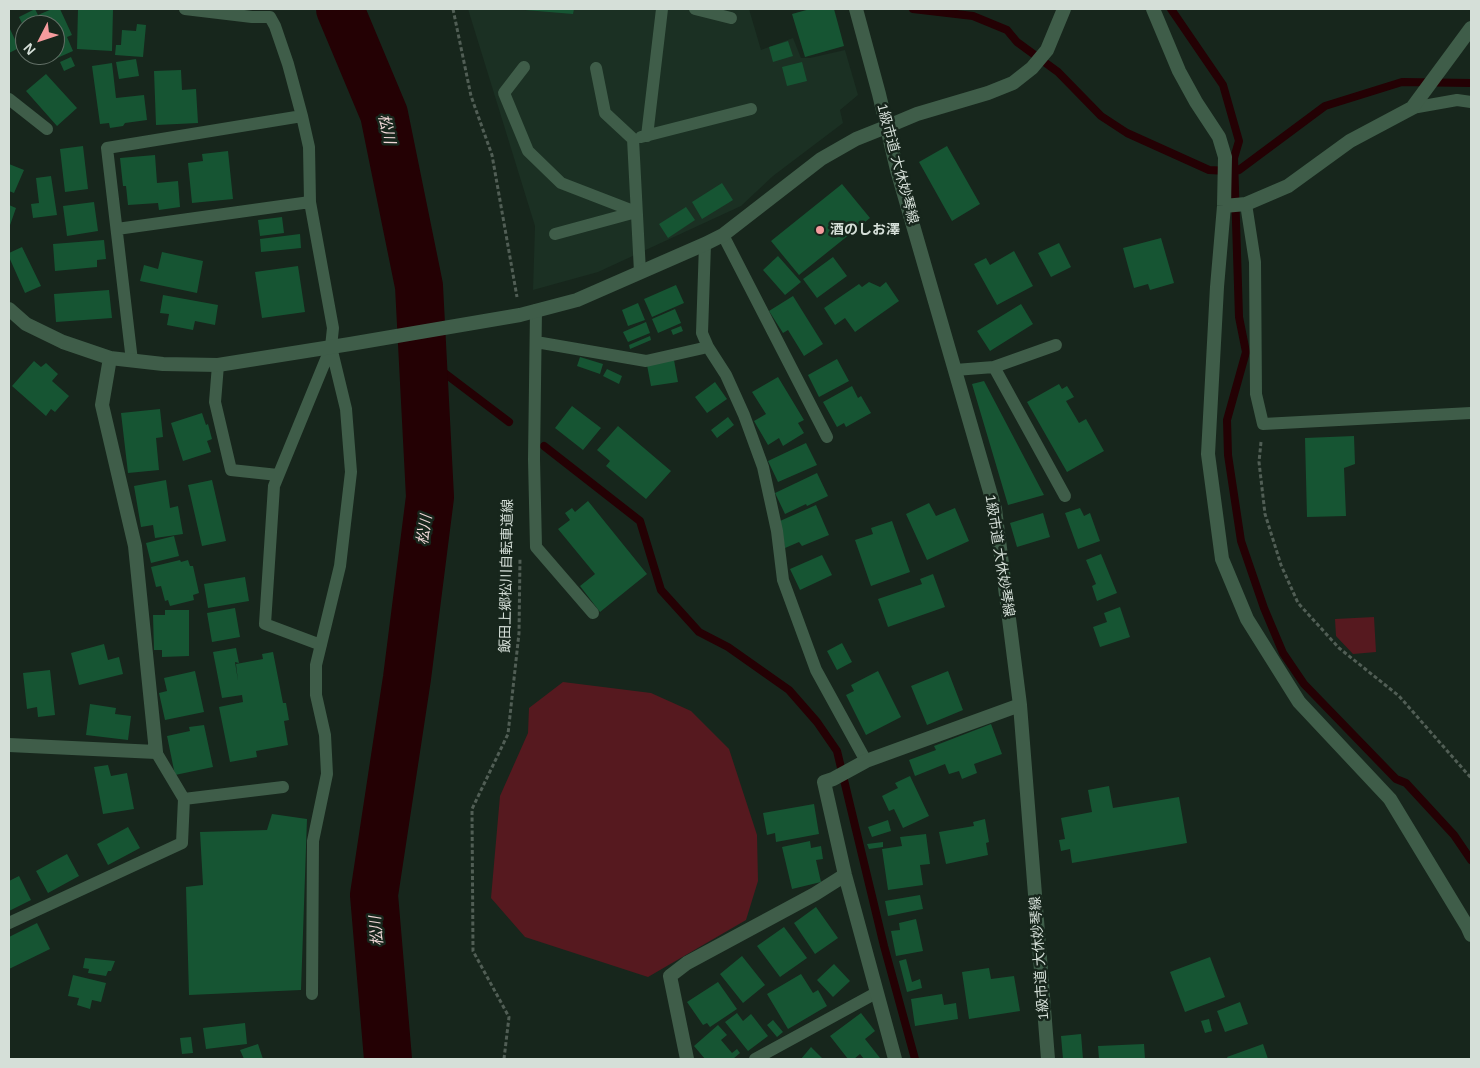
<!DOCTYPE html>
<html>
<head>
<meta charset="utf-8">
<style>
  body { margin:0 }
  #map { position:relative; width:1480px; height:1068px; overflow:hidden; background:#17261c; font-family:Arial,sans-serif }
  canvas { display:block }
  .frame { position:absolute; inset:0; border:10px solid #d5dfd8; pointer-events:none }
  .north { position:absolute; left:15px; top:15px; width:50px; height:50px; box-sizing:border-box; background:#17261c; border:1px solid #637067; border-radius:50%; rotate:229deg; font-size:14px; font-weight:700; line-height:20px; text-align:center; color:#d5dfd8 }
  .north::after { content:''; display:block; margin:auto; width:18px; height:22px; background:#f59b9d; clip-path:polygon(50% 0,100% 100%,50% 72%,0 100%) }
</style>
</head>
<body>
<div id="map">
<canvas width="1480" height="1068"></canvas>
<div class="frame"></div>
<div class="north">N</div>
</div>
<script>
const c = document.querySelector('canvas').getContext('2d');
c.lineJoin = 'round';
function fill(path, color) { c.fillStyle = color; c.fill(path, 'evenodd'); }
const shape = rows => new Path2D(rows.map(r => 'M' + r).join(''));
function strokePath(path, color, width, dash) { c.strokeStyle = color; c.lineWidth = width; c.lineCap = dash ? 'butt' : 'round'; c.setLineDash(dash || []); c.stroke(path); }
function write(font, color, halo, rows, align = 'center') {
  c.font = font + ' Arial,"Noto Sans JP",sans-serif'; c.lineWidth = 5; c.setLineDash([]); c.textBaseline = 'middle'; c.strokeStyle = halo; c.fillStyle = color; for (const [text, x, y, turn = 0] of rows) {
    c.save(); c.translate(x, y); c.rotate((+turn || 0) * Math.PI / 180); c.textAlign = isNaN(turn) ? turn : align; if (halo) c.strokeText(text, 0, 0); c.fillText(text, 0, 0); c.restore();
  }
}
const built = shape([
  [468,9,749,9,761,50,793,38,801,58,810,58,845,50,858,95,840,110,843,123,773,176,741,206,598,272,533,290,535,226]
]);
const green = shape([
  [1374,617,1376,652,1353,654,1336,636,1335,619],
  [563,682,651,693,691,711,729,749,757,835,758,881,746,920,648,977,525,937,491,898,500,796,528,733,529,708]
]);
const stream = shape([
  [913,9,973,16,1007,30,1017,42,1058,72,1101,116,1127,133,1209,170,1228,171],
  [1171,9,1223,85,1239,141,1234,158,1239,317,1246,352,1227,420,1228,455,1241,541,1264,608,1283,653,1304,684,1396,779,1406,783,1454,835,1471,860],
  [1239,170,1325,106,1402,82,1471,83],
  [422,356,509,422],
  [544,446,640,521,661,590,699,632,728,647,789,690,817,722,837,751,884,946,915,1059]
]);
const river = shape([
  [340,9,384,114,419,286,430,497,407,678,374,895,388,1059]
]);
const building = shape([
  [35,9,38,15,52,9,60,9,72,35,67,37,73,51,48,62,44,55,55,55,55,25,25,25,25,30,19,17],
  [78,9,113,9,112,51,77,49],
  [525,9,574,9,573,14,525,10],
  [810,9,834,9,844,46,805,57,792,14],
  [137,24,146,25,143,57,115,55,116,45,121,45,122,30,136,31],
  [9,27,19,48,9,53],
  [788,41,793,56,773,62,769,47],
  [71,57,75,66,64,71,60,62],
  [136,59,139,76,119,79,116,62],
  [802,62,807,81,787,86,782,67],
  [112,63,116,98,144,95,147,120,125,123,123,126,110,128,109,123,100,124,92,66],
  [181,70,182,90,196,89,198,123,156,125,154,71],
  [46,74,77,108,57,126,26,91],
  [83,146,88,189,65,192,60,149],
  [947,146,980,204,952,221,919,162],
  [228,151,233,199,192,203,188,163,203,161,202,154],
  [155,155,157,183,178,181,180,207,159,210,158,203,128,205,126,186,123,186,120,158],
  [9,164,24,170,14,193,9,191],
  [51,176,57,215,33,218,31,204,39,203,36,178],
  [722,183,733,200,702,219,692,202],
  [842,184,870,218,799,275,771,241],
  [94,202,98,231,67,236,63,206],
  [9,205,16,208,9,228],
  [686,207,695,220,668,238,659,224],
  [282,217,284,233,260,236,258,220],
  [300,234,301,248,261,252,260,239],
  [1161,238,1174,283,1150,290,1148,284,1134,288,1123,248],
  [104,240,106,259,97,260,97,267,55,271,53,244],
  [1059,243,1071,267,1051,277,1038,253],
  [22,247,41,286,25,293,9,257,9,253],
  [1014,251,1033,286,997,305,974,264,986,258,990,265],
  [162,252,203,261,197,293,140,281,144,265,158,269],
  [778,256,801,282,785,295,763,270],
  [833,257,847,276,817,298,803,279],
  [298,266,305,312,262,318,255,272],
  [869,282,880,287,886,282,899,301,855,332,845,318,835,325,824,308,859,284,862,287],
  [676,285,684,303,652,317,644,299],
  [109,290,112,318,56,322,54,294],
  [163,295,218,305,215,325,195,321,193,330,167,325,169,314,160,313],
  [793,296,823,344,804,356,788,330,783,333,769,311],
  [638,303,645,320,628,326,622,310],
  [1021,304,1033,324,990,351,977,331],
  [675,309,681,323,658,333,652,319],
  [646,322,650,333,628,342,623,332],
  [681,326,683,331,673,335,671,330],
  [650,336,651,340,630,349,629,345],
  [580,357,603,364,600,374,577,366],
  [837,359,849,381,819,397,808,375],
  [674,360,678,382,651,386,647,365],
  [34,361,41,367,46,363,58,374,52,381,69,396,55,412,51,409,46,416,12,386],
  [607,369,622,376,619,384,603,376],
  [778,377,804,420,798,423,804,433,783,446,779,438,768,445,754,421,766,414,752,392],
  [984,381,1044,495,1008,505,972,384],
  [715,382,727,399,707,413,695,397],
  [1059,384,1062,389,1067,386,1074,397,1066,401,1079,423,1086,419,1104,451,1067,472,1027,402],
  [852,386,858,398,861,396,871,413,846,427,844,423,837,427,823,402],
  [572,406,601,428,583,450,555,428],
  [160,409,163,437,156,438,159,470,128,473,121,413],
  [202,413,206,425,208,424,212,439,207,441,211,452,183,461,171,423],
  [728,417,734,425,717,438,711,430],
  [618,426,671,471,646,499,606,466,610,461,597,450],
  [1354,436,1355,464,1344,468,1346,516,1307,517,1305,438],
  [806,443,817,465,778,482,768,461],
  [817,473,828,496,807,506,806,504,785,514,775,493],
  [166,480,170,508,178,506,183,534,155,538,153,525,141,527,134,486],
  [212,480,226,541,202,546,188,485],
  [588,501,647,574,600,612,580,586,595,574,558,529,570,520,565,513,572,508,575,512],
  [929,503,936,516,955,508,969,541,927,560,906,514],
  [816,505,829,535,802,546,799,542,785,548,780,521],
  [1080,508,1084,516,1090,513,1100,541,1078,549,1065,513],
  [1043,513,1050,537,1017,547,1010,523],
  [892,521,910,572,871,586,855,540,873,534,871,528],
  [174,536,179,556,151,563,146,543],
  [1101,554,1117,593,1097,601,1092,586,1096,584,1086,560],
  [822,555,832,575,800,590,790,569],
  [180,560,181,562,188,560,190,566,193,566,199,593,193,595,194,600,170,606,168,600,165,601,161,586,156,587,151,567],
  [933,574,945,607,888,627,878,599,922,584,920,579],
  [245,577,249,601,208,608,204,584],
  [1120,607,1130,637,1100,647,1093,627,1107,622,1104,613],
  [235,608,240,637,212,642,207,613],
  [165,610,189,610,189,656,162,657,162,650,154,650,153,615,165,615],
  [842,643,852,662,837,670,827,651],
  [104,644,108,660,119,657,123,674,79,685,71,653],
  [236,648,239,663,235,662,238,681,236,664,263,659,262,654,273,652,283,703,286,703,289,720,284,721,288,745,256,751,257,757,230,762,219,707,243,702,242,695,222,698,213,652],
  [50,670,55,715,38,717,37,707,27,709,23,673],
  [195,671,204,712,165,720,159,693,167,691,164,678],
  [878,671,901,717,866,735,846,695,854,691,851,685],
  [948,671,963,710,927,725,911,686],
  [90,704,116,708,115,714,131,716,128,740,86,735],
  [991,724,1002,754,974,764,977,773,962,779,959,771,949,774,945,764,915,776,909,760,936,750,934,746],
  [204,725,213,767,175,775,167,736,190,731,189,727],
  [108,765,111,776,127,773,134,809,103,814,94,767],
  [910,776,929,816,903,828,894,809,889,811,882,796,898,788,895,783],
  [1109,786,1113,808,1179,797,1187,843,1072,863,1070,849,1061,851,1059,840,1065,839,1061,818,1092,812,1088,790],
  [814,804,819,834,776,842,775,833,767,835,763,813],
  [272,814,307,819,301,990,189,995,186,887,203,885,200,832,267,830],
  [985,819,989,842,986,843,988,855,946,864,939,832,974,826,973,822],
  [888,820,891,831,872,837,868,827],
  [128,827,140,848,108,865,97,844],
  [926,834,930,864,920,865,923,885,888,890,882,849,902,846,900,837],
  [810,841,811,848,821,846,823,859,816,860,821,882,792,889,782,847],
  [883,842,883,847,869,849,867,844],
  [67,854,79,876,48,893,36,871],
  [19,876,31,900,9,911,9,881],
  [920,895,923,909,888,916,885,901],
  [816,907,838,938,815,954,794,923],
  [916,919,923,951,896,956,891,931,900,930,899,923],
  [37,923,50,949,9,969,9,937],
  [784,927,807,958,780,977,757,946],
  [742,956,765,985,743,1003,720,974],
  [1210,957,1225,997,1185,1012,1170,972],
  [85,958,115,961,111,971,108,971,106,976,88,973,89,969,83,968],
  [906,959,912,982,920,979,922,988,907,992,899,961],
  [834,964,850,981,833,997,817,980],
  [989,968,991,979,1014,976,1020,1011,969,1019,962,972],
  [801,974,813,993,818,990,827,1006,788,1029,767,994],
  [73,975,106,983,101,1002,92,1000,90,1009,77,1005,79,998,68,996],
  [718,982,737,1009,710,1027,707,1023,703,1025,687,1002],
  [942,994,944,1005,956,1003,958,1019,915,1026,911,999],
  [1240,1002,1248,1024,1225,1032,1217,1011],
  [737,1013,743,1021,751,1014,768,1036,748,1051,725,1022],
  [861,1013,875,1031,865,1039,880,1058,878,1059,864,1059,860,1054,854,1059,848,1059,830,1036],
  [1209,1019,1212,1031,1205,1033,1201,1021],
  [773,1020,783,1032,777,1037,767,1025],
  [245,1023,247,1044,206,1049,203,1028],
  [718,1025,727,1035,721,1040,732,1053,737,1049,740,1053,733,1059,705,1059,694,1046],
  [1081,1034,1083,1059,1063,1059,1061,1036],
  [191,1037,193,1053,182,1054,180,1038],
  [258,1044,263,1059,244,1059,240,1050],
  [1144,1044,1145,1059,1099,1059,1098,1046],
  [1263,1044,1268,1059,1228,1059,1227,1057],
  [811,1047,823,1059,801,1059]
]);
const path = shape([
  [453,9,471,96,492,155,517,297],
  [1261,442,1259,462,1265,514,1281,565,1298,603,1339,648,1399,696,1471,778],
  [504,1059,509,1017,473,951,472,809,508,734,519,633,520,558]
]);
const service = shape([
  [185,9,252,17,270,17,275,26,288,64,302,116,309,147,310,202,333,328,331,347,274,486,265,624,321,645],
  [695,9,731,18],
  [524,67,504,93,528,151,561,183,636,212],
  [596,68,605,113,633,139,640,272],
  [9,99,47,129],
  [1412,108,1457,100,1471,102],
  [647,136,662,9],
  [641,137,751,109],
  [1246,204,1255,262,1256,394,1263,424,1471,413],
  [117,229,310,202],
  [555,234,636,212],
  [723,235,827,437],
  [705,244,702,333,708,347,726,375,744,415,763,467,777,531,783,580,816,670,866,761],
  [536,310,534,459,536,547,593,613],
  [536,342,646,361,708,347],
  [132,361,107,148,302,116],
  [218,365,215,402,231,470,278,475],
  [994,367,1065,496],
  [955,370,994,367,1056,345],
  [156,752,184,799,283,787],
  [9,923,182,843,184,799],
  [312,994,313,841,327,774,325,735,316,695,316,665,340,566,351,472,346,409,331,347],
  [755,1059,876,993]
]);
const minor = shape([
  [856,9,879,94,897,170,995,509,1020,705,1048,1059],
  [1153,9,1179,71,1196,102,1219,137,1225,157,1224,206,1217,287,1208,454,1222,559,1247,619,1299,702,1390,799,1467,926,1471,935],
  [1224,206,1246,204,1288,186,1350,141,1412,108,1471,28],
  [9,309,26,324,63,342,110,358,163,364,218,365,350,344,520,315,577,300,705,244,723,235,821,159,856,139,886,127],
  [9,745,156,752,135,546,102,405,110,358],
  [687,1059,670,976,687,963,815,894,845,875],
  [895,1059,845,875,824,782,833,779,866,761,1020,705]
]);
const tertiary = shape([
  [886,127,917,114,988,93,1013,83,1032,68,1047,50,1064,9]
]);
const markers = [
  [820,230,5,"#f59b9d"]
];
const streetNames = [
  ["1級市道 大休妙琴線",897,164,75],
  ["1級市道 大休妙琴線",999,556,81],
  ["飯田上郷松川自転車道線",507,576,-89],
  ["1級市道 大休妙琴線",1040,958,-94]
];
const poiNames = [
  ["酒のしお澤",830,230]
];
const waterNames = [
  ["松川",386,129,77],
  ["松川",425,530,-82],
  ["松川",377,931,-95]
];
fill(built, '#1b3023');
fill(green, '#56191f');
strokePath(stream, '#240104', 8);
strokePath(river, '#240104', 48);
fill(building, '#165533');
strokePath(path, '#515e55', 3, [4, 2.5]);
strokePath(service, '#3f5d49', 12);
strokePath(minor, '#3f5d49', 14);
strokePath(tertiary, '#3f5d49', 14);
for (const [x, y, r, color] of markers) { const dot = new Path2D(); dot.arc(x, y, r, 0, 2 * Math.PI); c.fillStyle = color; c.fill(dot); strokePath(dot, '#17261c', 2); }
write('14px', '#d5dfd8', '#17261c', streetNames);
write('bold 14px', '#d5dfd8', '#17261c', poiNames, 'left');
write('italic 15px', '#f2d9d9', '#17261c', waterNames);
</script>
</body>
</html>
